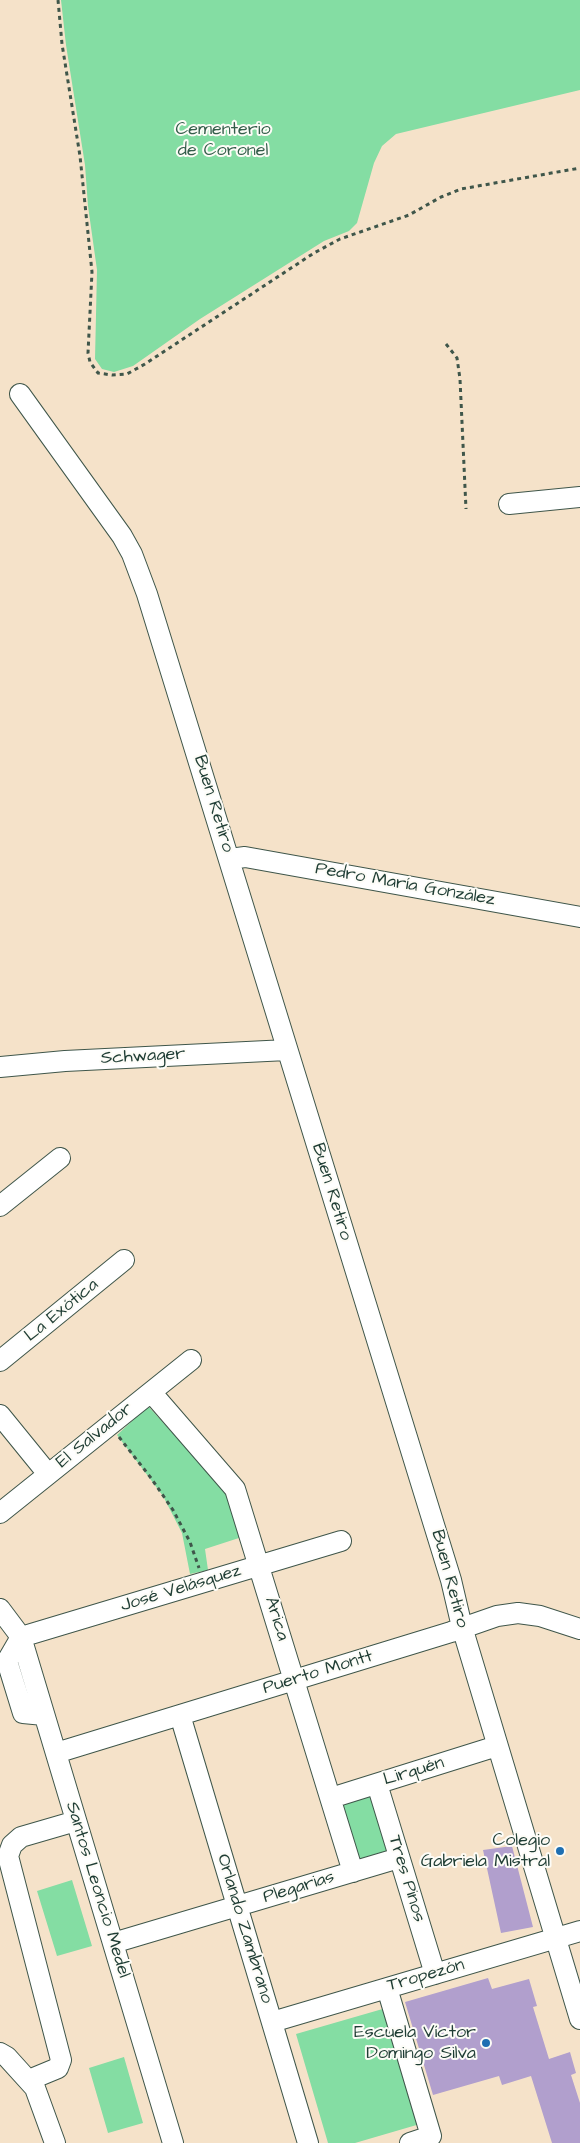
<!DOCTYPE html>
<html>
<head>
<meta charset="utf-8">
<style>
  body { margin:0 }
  canvas { display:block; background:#f5e2c9 }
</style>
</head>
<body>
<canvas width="580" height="2143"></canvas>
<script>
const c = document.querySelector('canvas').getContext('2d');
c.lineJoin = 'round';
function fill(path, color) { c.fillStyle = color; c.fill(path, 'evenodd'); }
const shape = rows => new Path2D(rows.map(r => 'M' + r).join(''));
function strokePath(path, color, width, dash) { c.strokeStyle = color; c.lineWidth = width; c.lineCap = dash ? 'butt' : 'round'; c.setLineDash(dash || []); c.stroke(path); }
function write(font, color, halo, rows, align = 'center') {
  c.font = font + ' "Architects Daughter",sans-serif'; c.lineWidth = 4; c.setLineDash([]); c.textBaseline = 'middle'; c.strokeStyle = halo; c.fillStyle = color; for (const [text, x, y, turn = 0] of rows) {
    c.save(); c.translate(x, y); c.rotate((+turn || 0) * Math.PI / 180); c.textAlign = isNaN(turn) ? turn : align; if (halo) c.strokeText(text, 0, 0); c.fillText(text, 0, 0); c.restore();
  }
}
const green = shape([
  [61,0,580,0,580,90,396,134,382,146,374,163,357,223,349,231,324,241,200,319,133,366,114,372,102,369,95,359,97,270,88,206,85,165,66,45],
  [148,1406,230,1496,242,1537,205,1549,208,1570,190,1574,182,1533,163,1496,117,1435],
  [370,1790,393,1851,359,1866,339,1800],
  [72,1880,92,1946,57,1956,37,1891],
  [386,2008,420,2124,355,2143,328,2143,296,2034],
  [124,2057,143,2123,108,2133,89,2068]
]);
const building = shape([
  [512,1846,533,1927,501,1933,483,1850],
  [488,1978,492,1989,529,1979,537,2006,533,2007,549,2059,570,2052,576,2073,571,2075,580,2103,580,2143,552,2143,531,2076,502,2085,499,2076,433,2095,405,2002]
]);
const path = shape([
  [58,0,62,44,80,156,92,272,88,353,90,362,98,373,112,375,127,374,145,364,314,253,340,239,409,215,441,197,461,189,580,168],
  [446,344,457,358,460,379,466,509],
  [119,1437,151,1478,173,1510,190,1542,199,1568]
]);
const minor = shape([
  [20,394,122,536,132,554,147,594,451,1580,462,1627,580,2019],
  [509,504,580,497],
  [230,859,245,857,580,917],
  [0,1067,65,1061,287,1050],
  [0,1206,60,1158],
  [0,1361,124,1260],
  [151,1392,235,1489,353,1872],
  [0,1415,48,1474],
  [0,1513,191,1360],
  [0,1609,21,1637,173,2143],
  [21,1637,341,1541],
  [21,1637,7,1661,23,1713,44,1715],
  [180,1715,308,2143],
  [56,1753,451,1632,497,1616,518,1613,540,1616,580,1629],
  [377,1784,435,1974],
  [331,1798,497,1746],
  [113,1943,399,1858],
  [387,1988,431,2136,410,2143],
  [272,2022,580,1931],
  [0,2053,7,2057,35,2088,55,2143],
  [29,2080,58,2068,61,2060,8,1856,12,1845,21,1837,76,1821]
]);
const markers = [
  [560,1851,5,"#1f6fb2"],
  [486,2043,5,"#1f6fb2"]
];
const parkNames = [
  ["Cementerio",223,130],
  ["de Coronel",223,151]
];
const streetNames = [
  ["Buen Retiro",213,804,73],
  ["Pedro María González",405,885,10],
  ["Schwager",143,1057,-3],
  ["Buen Retiro",331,1192,73],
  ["La Exótica",62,1311,-39],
  ["El Salvador",95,1436,-39],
  ["Buen Retiro",449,1579,75],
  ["José Velásquez",181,1589,-17],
  ["Arica",276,1619,73],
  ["Puerto Montt",318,1673,-17],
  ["Lirquén",414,1772,-17],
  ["Tres Pinos",406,1879,73],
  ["Plegarias",299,1888,-17],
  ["Santos Leoncio Medel",97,1890,73],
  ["Orlando Zambrano",244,1929,73],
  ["Tropezón",426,1976,-16]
];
const poiNames = [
  ["Colegio",550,1841],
  ["Gabriela Mistral",550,1862],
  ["Escuela Víctor",476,2033],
  ["Domingo Silva",476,2054]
];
fill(green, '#84dda3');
fill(building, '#b19fcd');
strokePath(minor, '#3f564a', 22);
strokePath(path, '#3f564a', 3, [4, 4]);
strokePath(minor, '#fff', 20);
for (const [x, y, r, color] of markers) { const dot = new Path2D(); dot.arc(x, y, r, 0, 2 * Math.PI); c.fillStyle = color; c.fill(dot); strokePath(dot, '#fdfcf7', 2); }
write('18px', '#335d4a', '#fdfcf7', parkNames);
write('18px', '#1f3d34', '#fdfcf7', streetNames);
write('18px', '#1f3d34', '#fdfcf7', poiNames, 'right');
</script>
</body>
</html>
